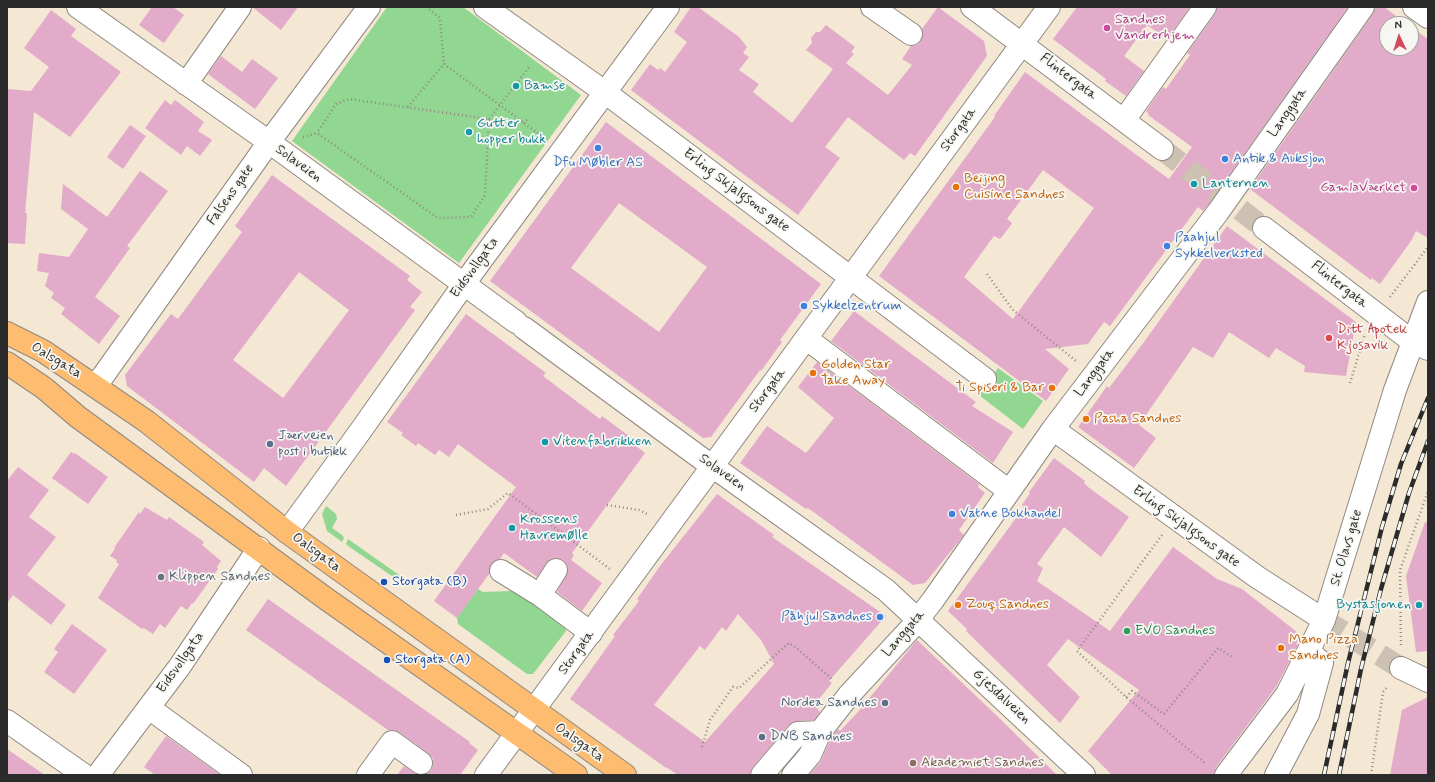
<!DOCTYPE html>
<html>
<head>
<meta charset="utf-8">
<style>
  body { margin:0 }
  #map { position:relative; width:1435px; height:782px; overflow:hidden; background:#f4e7d4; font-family:Mynerve,sans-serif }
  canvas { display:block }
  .frame { position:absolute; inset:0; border:8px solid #2b2b2b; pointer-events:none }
  .north { position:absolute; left:1379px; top:16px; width:40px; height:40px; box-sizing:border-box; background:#f6f6f2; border:1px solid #a5a5a2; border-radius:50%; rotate:356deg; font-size:11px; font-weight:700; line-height:16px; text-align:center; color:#2b2b2b }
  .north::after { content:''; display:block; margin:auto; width:14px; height:18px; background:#d1495b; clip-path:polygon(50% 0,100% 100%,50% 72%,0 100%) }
</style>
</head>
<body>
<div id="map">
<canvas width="1435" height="782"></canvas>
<div class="frame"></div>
<div class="north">N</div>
</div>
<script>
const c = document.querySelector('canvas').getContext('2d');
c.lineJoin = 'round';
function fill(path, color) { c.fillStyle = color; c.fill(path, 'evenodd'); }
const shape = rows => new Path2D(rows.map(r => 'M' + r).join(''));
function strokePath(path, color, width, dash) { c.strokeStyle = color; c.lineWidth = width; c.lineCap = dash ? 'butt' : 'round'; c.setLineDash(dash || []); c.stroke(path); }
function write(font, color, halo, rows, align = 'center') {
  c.font = font + ' Mynerve,sans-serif'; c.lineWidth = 3.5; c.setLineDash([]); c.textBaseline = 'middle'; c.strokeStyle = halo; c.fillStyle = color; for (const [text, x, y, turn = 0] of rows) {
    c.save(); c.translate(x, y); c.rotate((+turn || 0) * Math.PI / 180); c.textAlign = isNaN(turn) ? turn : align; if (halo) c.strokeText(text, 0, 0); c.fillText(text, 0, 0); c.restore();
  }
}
const green = shape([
  [387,7,463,7,581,95,459,263,292,141],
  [998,368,1043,401,1023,429,979,395],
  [326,506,336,514,337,519,332,528,342,535,344,538,342,542,327,531,322,514],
  [348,539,409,582,408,587,348,546,346,544],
  [454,574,483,592,511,591,526,599,564,626,566,631,533,674,527,674,458,624,457,618,466,605]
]);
const building = shape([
  [152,7,173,7,184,15,164,43,139,25],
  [252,7,298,7,281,30],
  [691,7,698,7,739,37,747,47,743,53,749,57,739,70,759,84,753,92,792,123,833,69,806,50,812,43,811,38,816,32,820,32,826,25,855,47,851,52,854,54,846,63,888,95,912,65,902,59,911,46,917,45,921,41,923,35,922,29,938,7,984,41,987,56,915,156,910,153,904,160,848,117,825,147,840,158,798,215,631,90,650,64,658,70,660,68,665,72,687,42,674,32],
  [1077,7,1190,7,1167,39,1147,25,1124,56,1144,71,1126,96,1105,81,1106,79,1053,39],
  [1217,7,1348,7,1208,205,1203,211,1198,207,1110,326,1104,322,1088,344,1045,349,1069,369,1046,401,879,276,995,117,994,116,1025,72,1169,179,1192,147,1148,115,1149,114,1146,111,1163,87,1166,89,1190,55,1187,53,1215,14],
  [1043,170,1094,208,1013,319,964,277,994,236,1000,239,1011,225,1012,223,1007,219],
  [1375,7,1384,7,1407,24,1387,24,1387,48,1411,48,1411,27,1428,39,1428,238,1416,231,1411,241,1380,284,1372,278,1371,280,1250,189,1373,14],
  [51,10,76,29,71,36,121,72,70,137,34,112,25,213,27,213,25,244,7,243,7,89,31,91,49,67,24,48],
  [221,56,242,72,252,59,278,78,255,109,208,74],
  [165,100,171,105,175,100,204,122,198,131,212,140,200,156,187,146,181,155,145,128],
  [606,122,821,284,780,340,782,342,761,371,760,370,711,437,703,438,490,281],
  [619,203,707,267,659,332,571,268],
  [130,125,146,136,123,169,107,157],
  [140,171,168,191,127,246,130,248,95,297,120,316,99,344,61,314,65,308,51,298,54,293,45,286,49,273,37,271,39,253,69,257,88,229,61,209,63,184,107,217],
  [272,175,410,276,407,280,422,292,410,307,415,310,286,486,264,468,254,482,127,386,125,375,171,314,178,319,242,232,235,226],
  [299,272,349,310,283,398,233,360],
  [1227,226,1356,322,1346,376,1304,372,1305,366,1276,348,1269,358,1229,332,1213,358,1193,347,1139,425,1156,438,1134,468,1078,427,1107,386,1109,388,1144,342],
  [854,311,976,402,972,406,1013,432,993,463,831,341],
  [466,314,546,373,543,376,600,419,602,416,629,436,627,439,645,453,572,553,574,555,571,560,602,583,582,611,557,592,568,571,567,565,563,560,557,558,550,559,537,577,504,553,500,559,491,564,489,574,457,618,434,601,516,487,458,444,449,457,439,450,435,455,418,443,416,446,401,435,403,433,387,422],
  [817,362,979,484,978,487,985,493,959,530,964,535,925,583,913,585,808,508,806,509,740,463,767,426,806,453,834,418,798,387],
  [71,452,74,454,75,453,108,477,88,504,52,478],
  [1054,458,1085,481,1084,483,1088,487,1129,517,1101,557,1064,527,1037,564,1043,568,1037,581,1110,631,1173,547,1217,579,1242,589,1302,636,1296,644,1298,645,1276,687,1216,767,1214,775,1112,775,1088,751,1139,690,1068,639,1047,665,1080,697,1060,723,966,631,967,629,948,611,1024,507,1022,505,1030,493,1029,492],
  [18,467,49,490,29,517,56,537,27,575,66,605,51,625,13,595,7,603,7,481],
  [717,494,774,535,772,537,886,616,829,681,832,683,814,705,820,712,814,720,797,721,789,725,753,767,750,775,678,775,666,767,666,768,570,699,615,636,613,635,639,601,637,599,660,566],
  [738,614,761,640,774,664,705,742,654,705,700,646,705,650,722,627,726,631],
  [145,507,167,520,169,517,204,542,202,545,221,561,217,567,218,569,193,604,192,603,187,610,181,606,165,628,160,624,153,634,144,628,142,629,98,598,119,564,116,562,117,560,110,556,115,549,114,548,139,512,140,514],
  [1425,522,1428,523,1428,651,1416,652,1406,576],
  [268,599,470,742,469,743,478,750,460,775,423,775,431,771,433,765,433,758,428,753,399,732,394,730,388,730,246,630],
  [72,624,107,650,74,694,44,672,58,652,54,649],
  [917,640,994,713,1057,775,809,775,820,763,831,738,838,729,840,731,858,712],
  [1428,697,1428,775,1390,775,1402,710],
  [166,736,220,775,155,775,144,767],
  [7,749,45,775,7,775],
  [404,766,414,773,418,775,397,775]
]);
const minorTunnel = shape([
  [1162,149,1264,228],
  [1324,620,1401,668]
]);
const path = shape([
  [426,7,440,18,444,64],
  [408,107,444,64,543,137],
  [489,119,530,66],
  [523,123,529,118],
  [303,137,317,133,438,218,471,217,485,195,489,119,349,99,336,104,317,133],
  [987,274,1012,309,1076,361],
  [1390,297,1428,247],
  [1350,383,1365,334],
  [607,505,639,510,649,515],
  [456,515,488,509,508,493,610,569],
  [1162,535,1077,651,1126,697,1206,764],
  [1401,645,1400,570,1428,491],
  [1126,697,1132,691,1164,714,1218,648,1232,657],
  [702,747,710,720,733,687,739,688,789,643,794,646,833,680],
  [1371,775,1383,692,1388,686]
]);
const minor = shape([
  [78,7,269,142,516,322],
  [485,7,606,93,985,379],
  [872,7,911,34],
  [972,7,1162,149],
  [1414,7,1428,17],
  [186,84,240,7],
  [1124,120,1205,7],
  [1264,228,1413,342,1428,349],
  [524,328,698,456,886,590,1084,775],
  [807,339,1009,491],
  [95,385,103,376,269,142,369,7],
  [1053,429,1257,577,1324,620],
  [287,532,359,433,474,270,668,7],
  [501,571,540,595,591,633],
  [540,595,556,570],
  [1401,668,1428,681],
  [149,708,241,775],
  [7,721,84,775],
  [98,775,180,666,259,548],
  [368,775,392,742,421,763],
  [486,775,1049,7],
  [762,775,798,733,820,732],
  [793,775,810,755,820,732,849,695,913,626,933,600,1053,429,1218,212,1363,7],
  [1226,775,1287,694,1324,620,1395,390,1428,302],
  [1276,775,1308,714,1322,663,1309,652]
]);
const major = shape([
  [7,333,43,351,146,421,287,532,625,775],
  [7,363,44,388,78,417,325,598,576,775]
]);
const rail = shape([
  [1324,775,1348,663,1382,527,1401,464,1428,398],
  [1339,775,1361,669,1381,589,1409,493,1428,441]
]);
const markers = [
  [1107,28,4,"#d1479c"],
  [516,86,4,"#0f9aa8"],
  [469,132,4,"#0f9aa8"],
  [598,148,4,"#3f7fe0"],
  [1225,159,4,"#3f7fe0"],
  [1194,184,4,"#0f9aa8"],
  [956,187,4,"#e8710a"],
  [1414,188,4,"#d1479c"],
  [1167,246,4,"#3f7fe0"],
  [804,306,4,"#3f7fe0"],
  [1329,338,4,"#e0444e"],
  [813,373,4,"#e8710a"],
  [1052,388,4,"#e8710a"],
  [1086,419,4,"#e8710a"],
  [545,442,4,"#0f9aa8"],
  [270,444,4,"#5c6f8a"],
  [952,514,4,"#3f7fe0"],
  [512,528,4,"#0f9aa8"],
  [161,577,4,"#6b7280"],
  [384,582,4,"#1a4fb4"],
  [958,605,4,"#e8710a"],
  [1419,605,4,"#0f9aa8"],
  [880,617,4,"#3f7fe0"],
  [1127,631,4,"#2e9e5b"],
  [1281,648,4,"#e8710a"],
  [387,660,4,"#1a4fb4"],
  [885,703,4,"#5c6f8a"],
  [762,737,4,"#5c6f8a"],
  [913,763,4,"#8d6e63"]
];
const hotelNames = [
  ["Sandnes",1115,20],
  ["Vandrerhjem",1115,36],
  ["GamlaVærket",1406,188,"right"]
];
const streetNames = [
  ["Flintergata",1068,77,37],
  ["Langgata",1288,113,-55],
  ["Storgata",959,130,-54],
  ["Solaveien",298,164,36],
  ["Erling Skjalgsons gate",736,191,37],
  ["Falsens gate",231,195,-55],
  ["Eidsvollgata",475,268,-54],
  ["Flintergata",1339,285,38],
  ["Oalsgata",56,361,31],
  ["Langgata",1095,373,-53],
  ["Storgata",768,391,-53],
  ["Solaveien",722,473,35],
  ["Erling Skjalgsons gate",1186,527,36],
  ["St. Olavs gate",1347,548,-73],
  ["Oalsgata",316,553,36],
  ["Langgata",904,634,-49],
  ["Storgata",577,653,-54],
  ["Eidsvollgata",181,663,-55],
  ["Gjesdalveien",1001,697,43],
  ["Oalsgata",579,743,35]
];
const cultureNames = [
  ["Bamse",524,86],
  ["Gutter",477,124],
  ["hopper bukk",477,140],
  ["Lanternen",1202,184],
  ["Vitenfabrikken",553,442],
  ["Krossens",520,520],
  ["Havremølle",520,536],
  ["Bystasjonen",1411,605,"right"]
];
const shopNames = [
  ["Antik & Auksjon",1233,159],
  ["Dfu Møbler AS",598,163,"center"],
  ["Paahjul",1175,238],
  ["Sykkelverksted",1175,254],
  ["Sykkelzentrum",812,306],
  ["Vatne Bokhandel",960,514],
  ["Påhjul Sandnes",872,617,"right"]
];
const foodNames = [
  ["Beijing",964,179],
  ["Cuisine Sandnes",964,195],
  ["Golden Star",821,365],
  ["Take Away",821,381],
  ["Ti Spiseri & Bar",1044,388,"right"],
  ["Pasha Sandnes",1094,419],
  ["Zouq Sandnes",966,605],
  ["Mano Pizza",1289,640],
  ["Sandnes",1289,656]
];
const healthNames = [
  ["Ditt Apotek",1337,330],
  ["Kjosavik",1337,346]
];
const serviceNames = [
  ["Jærveien",278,436],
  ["post i butikk",278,452],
  ["Nordea Sandnes",877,703,"right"],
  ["DNB Sandnes",770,737]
];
const worshipNames = [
  ["Klippen Sandnes",169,577]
];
const transitNames = [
  ["Storgata (B)",392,582],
  ["Storgata (A)",395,660]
];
const leisureNames = [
  ["EVO Sandnes",1135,631]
];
const educationNames = [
  ["Akademiet Sandnes",921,763]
];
fill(green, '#91d791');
fill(building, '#e1abc9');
strokePath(minorTunnel, '#ccc1b2', 22, [22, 11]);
strokePath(minor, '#908980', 24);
strokePath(major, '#908980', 24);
strokePath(path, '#908980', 2.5, [1, 3]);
strokePath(minor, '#fff', 22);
strokePath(major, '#febc70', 22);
strokePath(rail, '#2b2b2b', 4.5);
strokePath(rail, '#f6f6f2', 3, [9]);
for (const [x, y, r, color] of markers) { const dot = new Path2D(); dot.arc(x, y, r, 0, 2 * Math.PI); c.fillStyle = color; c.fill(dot); strokePath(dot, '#f6f6f2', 1.5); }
write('14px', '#b23c85', '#f6f6f2', hotelNames, 'left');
write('14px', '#2b2b2b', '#f6f6f2', streetNames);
write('14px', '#0d838f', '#f6f6f2', cultureNames, 'left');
write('14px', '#366cbe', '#f6f6f2', shopNames, 'left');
write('14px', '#c56008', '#f6f6f2', foodNames, 'left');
write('14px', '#be3a42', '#f6f6f2', healthNames, 'left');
write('14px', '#4e5e75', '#f6f6f2', serviceNames, 'left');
write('14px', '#5b616d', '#f6f6f2', worshipNames, 'left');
write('14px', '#164399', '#f6f6f2', transitNames, 'left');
write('14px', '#27864d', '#f6f6f2', leisureNames, 'left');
write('14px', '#785e54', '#f6f6f2', educationNames, 'left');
</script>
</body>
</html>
